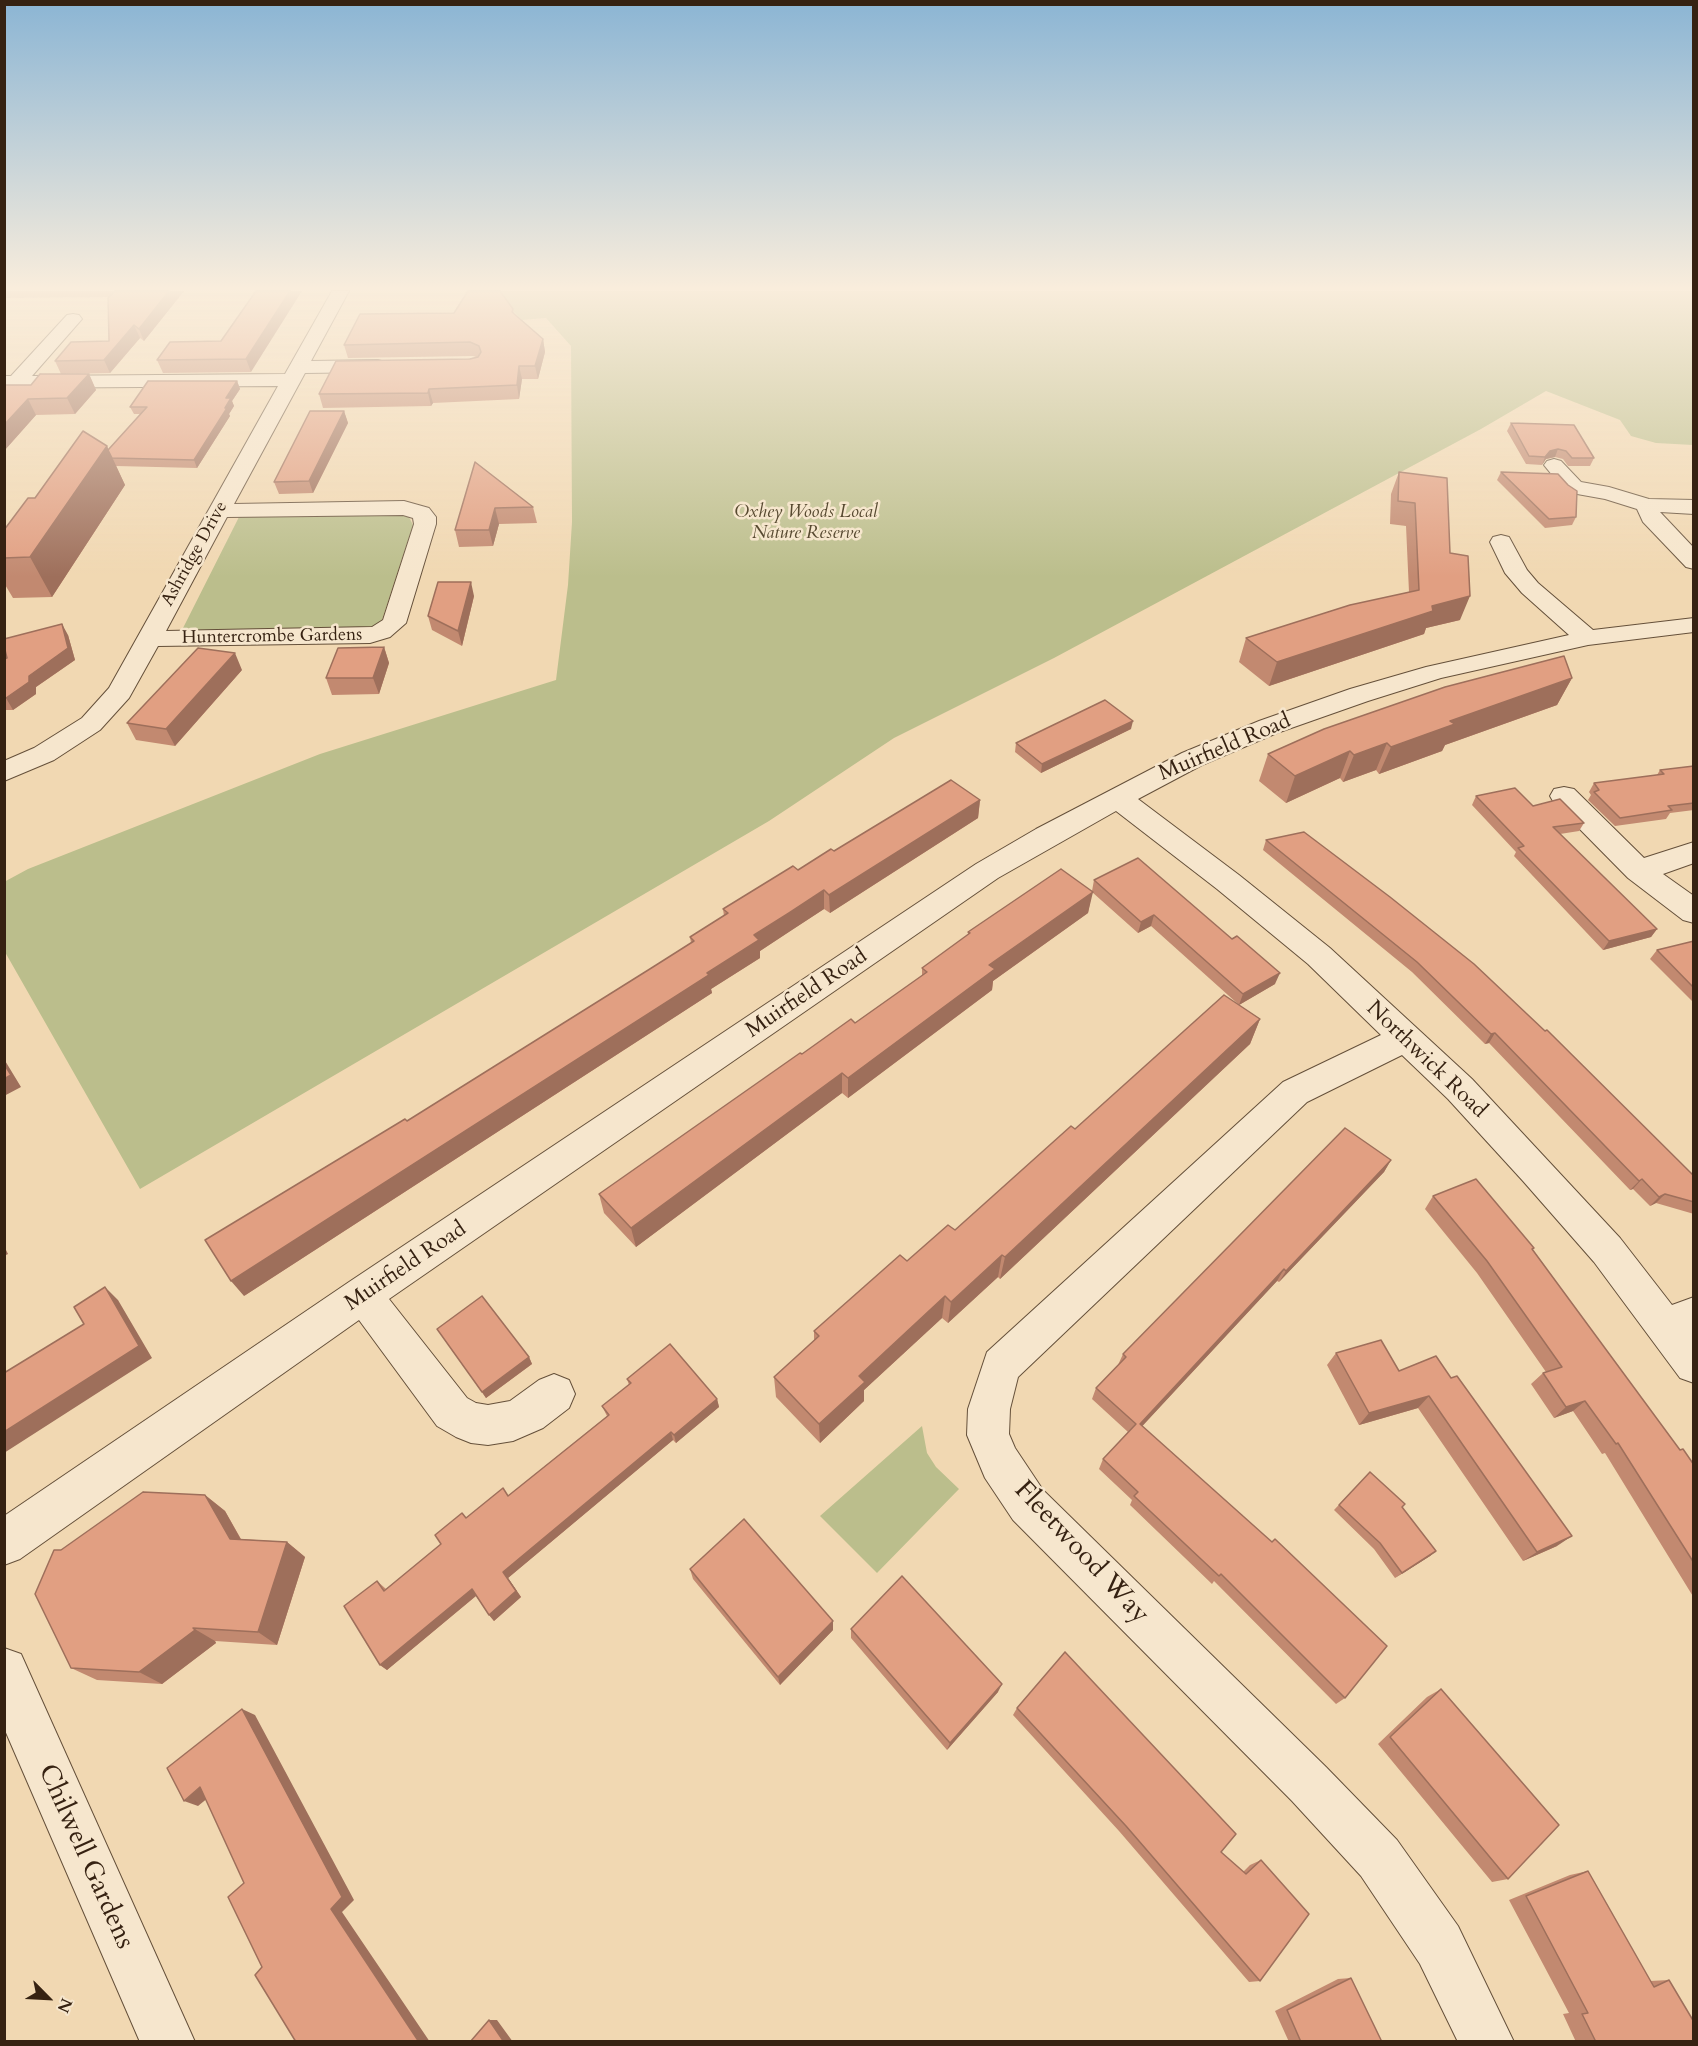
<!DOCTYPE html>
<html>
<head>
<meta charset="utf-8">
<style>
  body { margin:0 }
  #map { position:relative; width:1698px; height:2046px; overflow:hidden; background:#f1d8b2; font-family:Cardo,serif }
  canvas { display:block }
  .frame { position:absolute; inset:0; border:6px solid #362212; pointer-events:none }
  .north { position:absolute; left:18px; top:1968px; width:60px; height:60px; -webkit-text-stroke:4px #f6e6cd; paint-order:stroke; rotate:114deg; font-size:16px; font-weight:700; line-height:24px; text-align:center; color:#362212 }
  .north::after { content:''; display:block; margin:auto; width:21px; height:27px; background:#362212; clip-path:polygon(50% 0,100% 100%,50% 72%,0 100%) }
</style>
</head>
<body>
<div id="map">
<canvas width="1698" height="2046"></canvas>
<div class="frame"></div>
<div class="north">N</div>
</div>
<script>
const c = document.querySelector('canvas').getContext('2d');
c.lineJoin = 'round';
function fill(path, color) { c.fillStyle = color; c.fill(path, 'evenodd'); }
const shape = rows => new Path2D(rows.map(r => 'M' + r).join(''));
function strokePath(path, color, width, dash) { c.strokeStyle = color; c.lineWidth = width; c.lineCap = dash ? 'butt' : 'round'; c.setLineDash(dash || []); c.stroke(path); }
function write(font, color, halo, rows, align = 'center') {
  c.font = font + ' Cardo,serif'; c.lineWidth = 5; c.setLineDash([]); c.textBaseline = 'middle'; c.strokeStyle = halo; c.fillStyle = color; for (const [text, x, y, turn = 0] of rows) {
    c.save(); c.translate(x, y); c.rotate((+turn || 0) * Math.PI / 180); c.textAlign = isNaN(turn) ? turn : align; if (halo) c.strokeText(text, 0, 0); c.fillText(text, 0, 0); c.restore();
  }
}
const green = shape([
  [500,291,1693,291,1693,445,1656,443,1631,436,1620,420,1546,391,1481,429,1054,658,894,738,769,821,140,1189,5,952,4,882,28,869,320,754,556,680,568,585,572,522,571,346,546,318,522,320,501,300],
  [397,513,409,517,413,525,382,620,370,629,189,633,182,630,239,517],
  [922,1426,927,1453,936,1467,959,1489,877,1573,820,1516]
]);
const minor = shape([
  [332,291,349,291,311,361,378,360,385,362,387,366,385,370,378,372,305,373,234,504,404,501,429,508,436,517,436,524,406,623,390,637,370,643,158,646,129,698,100,730,54,760,4,781,4,761,34,748,82,718,109,688,278,386,4,388,4,376,11,376,67,315,73,314,79,315,82,319,32,376,285,374,332,291],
  [403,515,413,518,414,524,383,620,372,627,166,631,227,517,403,515],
  [1554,459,1561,461,1581,482,1609,487,1649,499,1694,500,1694,514,1660,512,1694,548,1694,569,1686,567,1643,522,1637,509,1605,499,1566,492,1544,465,1547,461,1554,459],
  [1501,535,1509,537,1527,570,1538,583,1593,630,1694,618,1694,632,1588,645,1441,678,1368,701,1277,733,1202,765,1138,799,1239,875,1330,948,1472,1079,1620,1238,1672,1305,1694,1297,1694,1383,1680,1378,1594,1262,1523,1181,1448,1099,1402,1055,1307,1102,1018,1377,1010,1409,1009,1434,1015,1448,1043,1490,1326,1767,1397,1840,1458,1926,1514,2042,1458,2042,1420,1964,1361,1876,1292,1801,1013,1520,985,1478,967,1435,968,1409,987,1352,1283,1082,1381,1035,1308,964,1217,889,1116,811,998,878,389,1299,467,1398,476,1403,488,1405,510,1401,539,1380,554,1374,569,1380,575,1394,569,1408,543,1428,513,1441,488,1445,471,1443,456,1437,437,1426,359,1320,20,1559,4,1565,4,1516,349,1282,976,864,1036,829,1182,753,1259,721,1350,689,1426,667,1569,635,1522,593,1505,573,1490,542,1493,537,1501,535],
  [1564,787,1574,789,1644,858,1694,842,1694,863,1663,874,1694,896,1694,923,1683,920,1628,878,1554,803,1550,796,1554,789,1564,787],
  [4,1648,21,1654,195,2042,140,2042,4,1728,4,1648]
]);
const wall = shape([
  [4,291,184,291,144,341,140,338,110,373,61,374,55,361,109,341,109,297,4,298],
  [256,291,251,372,163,373,157,360,221,341],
  [513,309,514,314,543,339,545,352,538,379,522,379,519,399,433,403,431,406,323,408,319,394,476,357,473,356,348,358,344,345,454,313],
  [89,374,96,390,75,414,36,415,4,451,4,385,31,385],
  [237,381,240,389,232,401,234,406,229,414,230,416,197,468,116,466,125,485,52,597,13,598,4,583,4,530,107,446,108,450,140,414,134,414,130,407],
  [344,411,348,423,313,493,279,494,274,482],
  [1511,423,1594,458,1590,466,1568,466,1563,459,1555,457,1546,459,1542,465,1526,464,1507,431],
  [475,462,533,507,537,523,499,524,493,546,459,547,455,530],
  [1399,472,1450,553,1460,620,1426,628,1424,634,1269,686,1239,662,1246,638,1409,592,1406,526,1390,524,1391,494],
  [1501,472,1576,517,1572,525,1545,528,1497,480],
  [474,596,462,646,432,630,428,616],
  [68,635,75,660,36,687,36,694,13,710,4,710,4,659],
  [384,647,389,663,379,694,332,695,326,678],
  [242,670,175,746,136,740,127,723],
  [1572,678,1557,705,1445,745,1442,751,1379,774,1376,770,1343,782,1340,778,1286,803,1259,781,1268,754],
  [1131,729,1041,773,1015,752,1016,743],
  [1694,766,1694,810,1670,813,1666,819,1615,826,1588,800,1591,795,1589,792,1594,783,1657,775,1660,770],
  [1476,796,1533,806,1584,823,1579,831,1560,834,1657,929,1651,937,1603,950,1514,856,1516,852,1472,805],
  [980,800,978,818,830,913,824,909,790,931,760,951,760,958,711,989,712,993,244,1296,407,1121,691,943,690,937,724,916,723,909,834,851],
  [1266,840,1694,1176,1694,1214,1656,1203,1650,1206,1633,1189,1630,1190,1489,1043,1485,1044,1412,972,1263,850],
  [1094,880,1275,984,1239,1005,1260,1019,1250,1044,1000,1279,998,1277,948,1323,942,1318,864,1390,864,1401,820,1443,776,1397,774,1377,814,1340,814,1331,907,1261,955,1230,1075,1129,1238,1004,1151,926,1138,933,1092,892,1088,913,993,981,992,990,848,1098,842,1093,636,1247,604,1213,599,1194,802,1054,855,1023,922,976,922,968,968,935,968,932,1092,891],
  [1694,941,1694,1003,1650,959,1657,950],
  [1391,1160,1384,1172,1279,1282,1277,1281,1142,1426,1345,1698,1336,1704,1214,1581,1212,1584,1130,1505,1132,1500,1099,1469,1103,1459,1128,1432,1092,1399,1096,1388,1118,1365,1123,1354],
  [1433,1196,1533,1250,1680,1450,1694,1465,1694,1598,1605,1453,1602,1454,1573,1411,1554,1418,1531,1384,1543,1373,1546,1372,1477,1273,1425,1209],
  [437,1329,529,1357,532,1364,486,1398],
  [1336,1353,1399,1371,1436,1356,1557,1546,1523,1561,1418,1408,1359,1425,1327,1365],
  [627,1379,717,1399,719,1407,676,1443,673,1440,508,1578,521,1597,494,1621,489,1615,476,1596,387,1670,380,1665,377,1581,386,1589,441,1544,466,1518,508,1496,607,1416,602,1406,629,1385],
  [1370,1472,1402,1507,1436,1551,1430,1556,1395,1578,1374,1549,1334,1510],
  [205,1495,225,1511,241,1539,287,1542,305,1557,277,1645,215,1641,216,1643,162,1684,97,1680,71,1668,61,1550],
  [690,1569,833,1621,833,1630,780,1685,693,1579],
  [851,1629,998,1692,947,1750,851,1638],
  [1441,1689,1508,1879,1492,1882,1378,1744,1427,1697],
  [1017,1708,1221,1852,1243,1872,1250,1865,1261,1860,1260,1981,1249,1982,1119,1831,1013,1715],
  [1588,1871,1650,1981,1669,1980,1694,2042,1576,2042,1563,2014,1569,2013,1509,1900,1570,1875],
  [1351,1978,1382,2042,1289,2042,1275,2011,1338,1979]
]);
const shadedWall = shape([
  [169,291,184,291,144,341,139,329],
  [290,291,302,291,251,372,246,359],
  [134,325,140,338,110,373,104,360],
  [543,339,545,352,538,379,535,366],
  [519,366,522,379,519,399,517,385],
  [89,374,96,390,75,414,67,398],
  [237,381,240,389,232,401,234,406,229,414,230,416,197,468,194,460,226,398],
  [429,389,433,403,431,406,428,393],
  [28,399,36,415,4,451,4,425],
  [344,411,348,423,313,493,309,481],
  [107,446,125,485,52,597,30,557],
  [1558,449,1555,457,1546,459,1542,465,1545,457,1550,451],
  [495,508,499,524,493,546,489,530],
  [471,582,474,596,462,646,458,631],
  [1470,596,1460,620,1426,628,1424,634,1269,686,1277,662,1432,606],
  [62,624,68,635,75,660,36,687,36,694,13,710,6,698,29,676],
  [384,647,389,663,379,694,373,678],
  [235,653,242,670,175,746,166,729],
  [1572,678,1557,705,1445,745,1442,751,1379,774,1391,747,1450,721],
  [1133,721,1131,729,1041,773,1042,764],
  [1387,743,1376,770,1343,782,1354,755],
  [1350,751,1340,778,1286,803,1295,776],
  [980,800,978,818,830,913,829,895],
  [824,890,824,909,760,951,760,958,711,989,712,993,244,1296,231,1281,707,973,754,935],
  [1093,892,1088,913,993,981,992,990,848,1098,848,1078,989,965],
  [1154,915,1151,926,1138,933,1141,922],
  [1657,929,1651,937,1603,950,1609,941],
  [1280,973,1275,984,1239,1005,1243,994],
  [1260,1019,1250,1044,1000,1279,1005,1257],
  [1495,1033,1489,1043,1485,1044,1491,1034],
  [4,1059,21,1087,4,1096],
  [842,1073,842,1093,636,1247,631,1228],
  [1391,1160,1384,1172,1279,1282,1286,1271],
  [1642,1179,1633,1189,1630,1190,1639,1181],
  [1665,1194,1656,1203,1650,1206,1659,1197],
  [4,1246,8,1254,4,1256],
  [1002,1255,998,1277,948,1323,951,1302],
  [1284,1269,1277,1281,1135,1434,1140,1424],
  [105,1287,118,1300,152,1358,4,1453,4,1432,139,1346],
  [945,1296,942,1318,864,1390,864,1401,820,1443,819,1424,859,1376],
  [529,1357,532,1364,486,1398,482,1392],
  [1429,1396,1418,1408,1359,1425,1369,1413],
  [717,1399,719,1407,676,1443,674,1435],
  [1585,1401,1573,1411,1554,1418,1566,1407],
  [671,1432,673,1440,508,1578,521,1597,494,1621,489,1615,503,1572],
  [205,1495,225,1511,249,1554,230,1539],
  [1572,1536,1557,1546,1523,1561,1537,1552],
  [287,1542,305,1557,277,1645,258,1632],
  [1436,1551,1430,1556,1395,1578,1402,1573],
  [472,1589,477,1595,387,1670,380,1665],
  [833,1621,833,1630,780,1685,778,1677],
  [193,1628,215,1641,216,1643,162,1684,139,1672],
  [1002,1684,998,1692,947,1750,950,1743],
  [242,1709,255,1715,354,1900,342,1912,430,2042,419,2042,331,1909],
  [200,1787,214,1793,198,1806,184,1801],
  [489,2020,497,2020,513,2042,504,2042]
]);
const building = shape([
  [115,291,169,291,139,329,134,325,104,360,55,361,71,342,109,341,108,298,115,291],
  [256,291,290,291,246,359,157,360,170,342,221,341,256,291],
  [468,291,500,291,513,309,512,312,543,339,535,366,519,366,517,385,429,389,428,393,319,394,336,361,470,359,478,357,481,352,479,346,470,342,344,345,360,314,454,313,468,291],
  [40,374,89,374,67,398,28,399,4,425,4,385,31,385,40,374],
  [148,381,237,381,226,398,231,398,225,408,227,408,194,460,112,458,108,450,147,407,130,407,148,381],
  [310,411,344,411,309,481,274,482,310,411],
  [1511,423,1574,425,1594,458,1572,458,1566,451,1558,449,1550,451,1545,457,1529,456,1511,423],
  [83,431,107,446,30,557,4,558,4,530,28,498,35,498,83,431],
  [475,462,533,507,495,508,489,530,455,530,475,462],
  [1399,472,1447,478,1450,553,1468,556,1470,596,1432,606,1433,611,1277,662,1246,638,1350,605,1419,590,1415,503,1398,501,1399,472],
  [1501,472,1558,474,1568,485,1577,491,1576,517,1549,519,1501,472],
  [438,582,471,582,458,631,428,616,438,582],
  [62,624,68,648,29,676,29,682,6,698,4,698,4,659,7,658,4,646,4,639,62,624],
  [384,647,373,678,326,678,338,648,384,647],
  [198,648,235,653,166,729,127,723,198,648],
  [1564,656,1572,678,1450,721,1455,724,1391,747,1387,743,1354,755,1350,751,1295,776,1268,754,1324,729,1445,687,1564,656],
  [1105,700,1133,721,1042,764,1016,743,1105,700],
  [1694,766,1694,803,1668,806,1672,810,1620,818,1594,792,1599,790,1594,783,1664,774,1660,770,1694,766],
  [951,780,980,800,829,895,824,890,789,913,754,935,759,940,707,973,709,975,231,1281,205,1240,405,1119,407,1121,653,967,694,941,690,937,728,913,723,909,793,866,798,870,831,849,834,851,951,780],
  [1515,788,1533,806,1560,799,1584,823,1553,827,1657,929,1609,941,1518,848,1524,846,1476,796,1515,788],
  [1304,832,1390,897,1474,964,1545,1031,1547,1030,1694,1176,1694,1202,1665,1194,1659,1197,1642,1179,1639,1181,1495,1033,1491,1034,1417,962,1266,840,1304,832],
  [1138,858,1232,939,1237,936,1280,973,1243,994,1154,915,1141,922,1094,880,1138,858],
  [1061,869,1093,892,989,965,995,969,848,1078,842,1073,631,1228,599,1194,800,1053,802,1054,851,1019,855,1023,927,972,922,968,970,933,968,932,1061,869],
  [1694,941,1694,988,1657,950,1694,941],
  [1224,995,1260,1019,1005,1257,1002,1255,951,1302,945,1296,859,1376,865,1382,819,1424,774,1377,819,1336,814,1331,900,1255,907,1261,948,1225,955,1230,1071,1126,1075,1129,1224,995],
  [4,1064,11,1075,4,1079,4,1064],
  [1345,1128,1391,1160,1286,1271,1284,1269,1140,1424,1272,1542,1275,1539,1387,1646,1345,1698,1221,1574,1219,1576,1134,1496,1138,1492,1103,1459,1136,1424,1096,1388,1126,1357,1123,1354,1345,1128],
  [1476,1179,1534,1248,1532,1249,1680,1450,1683,1449,1694,1465,1694,1563,1618,1443,1616,1444,1585,1401,1566,1407,1543,1373,1562,1367,1487,1261,1433,1196,1476,1179],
  [105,1287,139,1346,4,1432,4,1373,84,1324,74,1307,105,1287],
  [482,1296,529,1357,482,1392,437,1329,482,1296],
  [1381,1340,1399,1371,1436,1356,1451,1378,1457,1376,1572,1536,1537,1552,1429,1396,1369,1413,1336,1353,1381,1340],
  [670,1344,717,1399,674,1435,671,1432,503,1572,516,1591,489,1615,472,1589,380,1665,344,1606,377,1581,384,1591,441,1544,435,1535,462,1513,466,1518,503,1488,508,1496,609,1415,602,1406,631,1383,627,1379,670,1344],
  [1370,1472,1405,1504,1402,1507,1436,1551,1402,1573,1380,1543,1339,1505,1370,1472],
  [143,1492,205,1495,230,1539,287,1542,258,1632,193,1628,195,1630,139,1672,71,1668,35,1594,54,1550,61,1550,143,1492],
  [744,1519,833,1621,778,1677,690,1569,744,1519],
  [902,1576,1002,1684,950,1743,851,1629,902,1576],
  [1065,1652,1236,1834,1221,1852,1246,1874,1261,1860,1309,1914,1260,1981,1126,1826,1017,1708,1065,1652],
  [1441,1689,1559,1825,1508,1879,1390,1737,1441,1689],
  [242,1709,342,1897,331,1909,419,2042,296,2042,255,1975,262,1967,228,1897,244,1883,200,1787,184,1801,167,1768,242,1709],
  [1588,1871,1654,1987,1669,1980,1694,2022,1694,2042,1596,2042,1582,2014,1588,2013,1526,1896,1588,1871],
  [1351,1978,1382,2042,1301,2042,1287,2010,1351,1978],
  [489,2020,504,2042,470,2042,489,2020]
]);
const farParknames = [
  ["Oxhey Woods Local",806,513],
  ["Nature Reserve",806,534]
];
const farStreetnames = [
  ["Ashridge Drive",195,554,-61],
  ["Huntercrombe Gardens",272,637,-1]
];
const streetNames = [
  ["Muirfield Road",1225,748,-23],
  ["Muirfield Road",807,994,-34],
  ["Northwick Road",1426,1060,44],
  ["Muirfield Road",406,1267,-34]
];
const nearStreetnames = [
  ["Fleetwood Way",1081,1553,47],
  ["Chilwell Gardens",85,1857,66]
];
fill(green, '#bbbe8c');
strokePath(minor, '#65503a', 2);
fill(minor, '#f6e6cd');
fill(wall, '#c28970');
fill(shadedWall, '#9e6f5b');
fill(building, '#e19f82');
strokePath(building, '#9e6f5b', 1.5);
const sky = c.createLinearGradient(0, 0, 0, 577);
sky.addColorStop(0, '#8bb5d4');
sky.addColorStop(0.5, '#f9eddc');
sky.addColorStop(1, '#f9eddc00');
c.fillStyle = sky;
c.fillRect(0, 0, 1698, 577);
write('italic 18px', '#574930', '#f6e6cd', farParknames);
write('18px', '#362212', '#f6e6cd', farStreetnames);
write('22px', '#362212', '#f6e6cd', streetNames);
write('27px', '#362212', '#f6e6cd', nearStreetnames);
</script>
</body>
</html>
